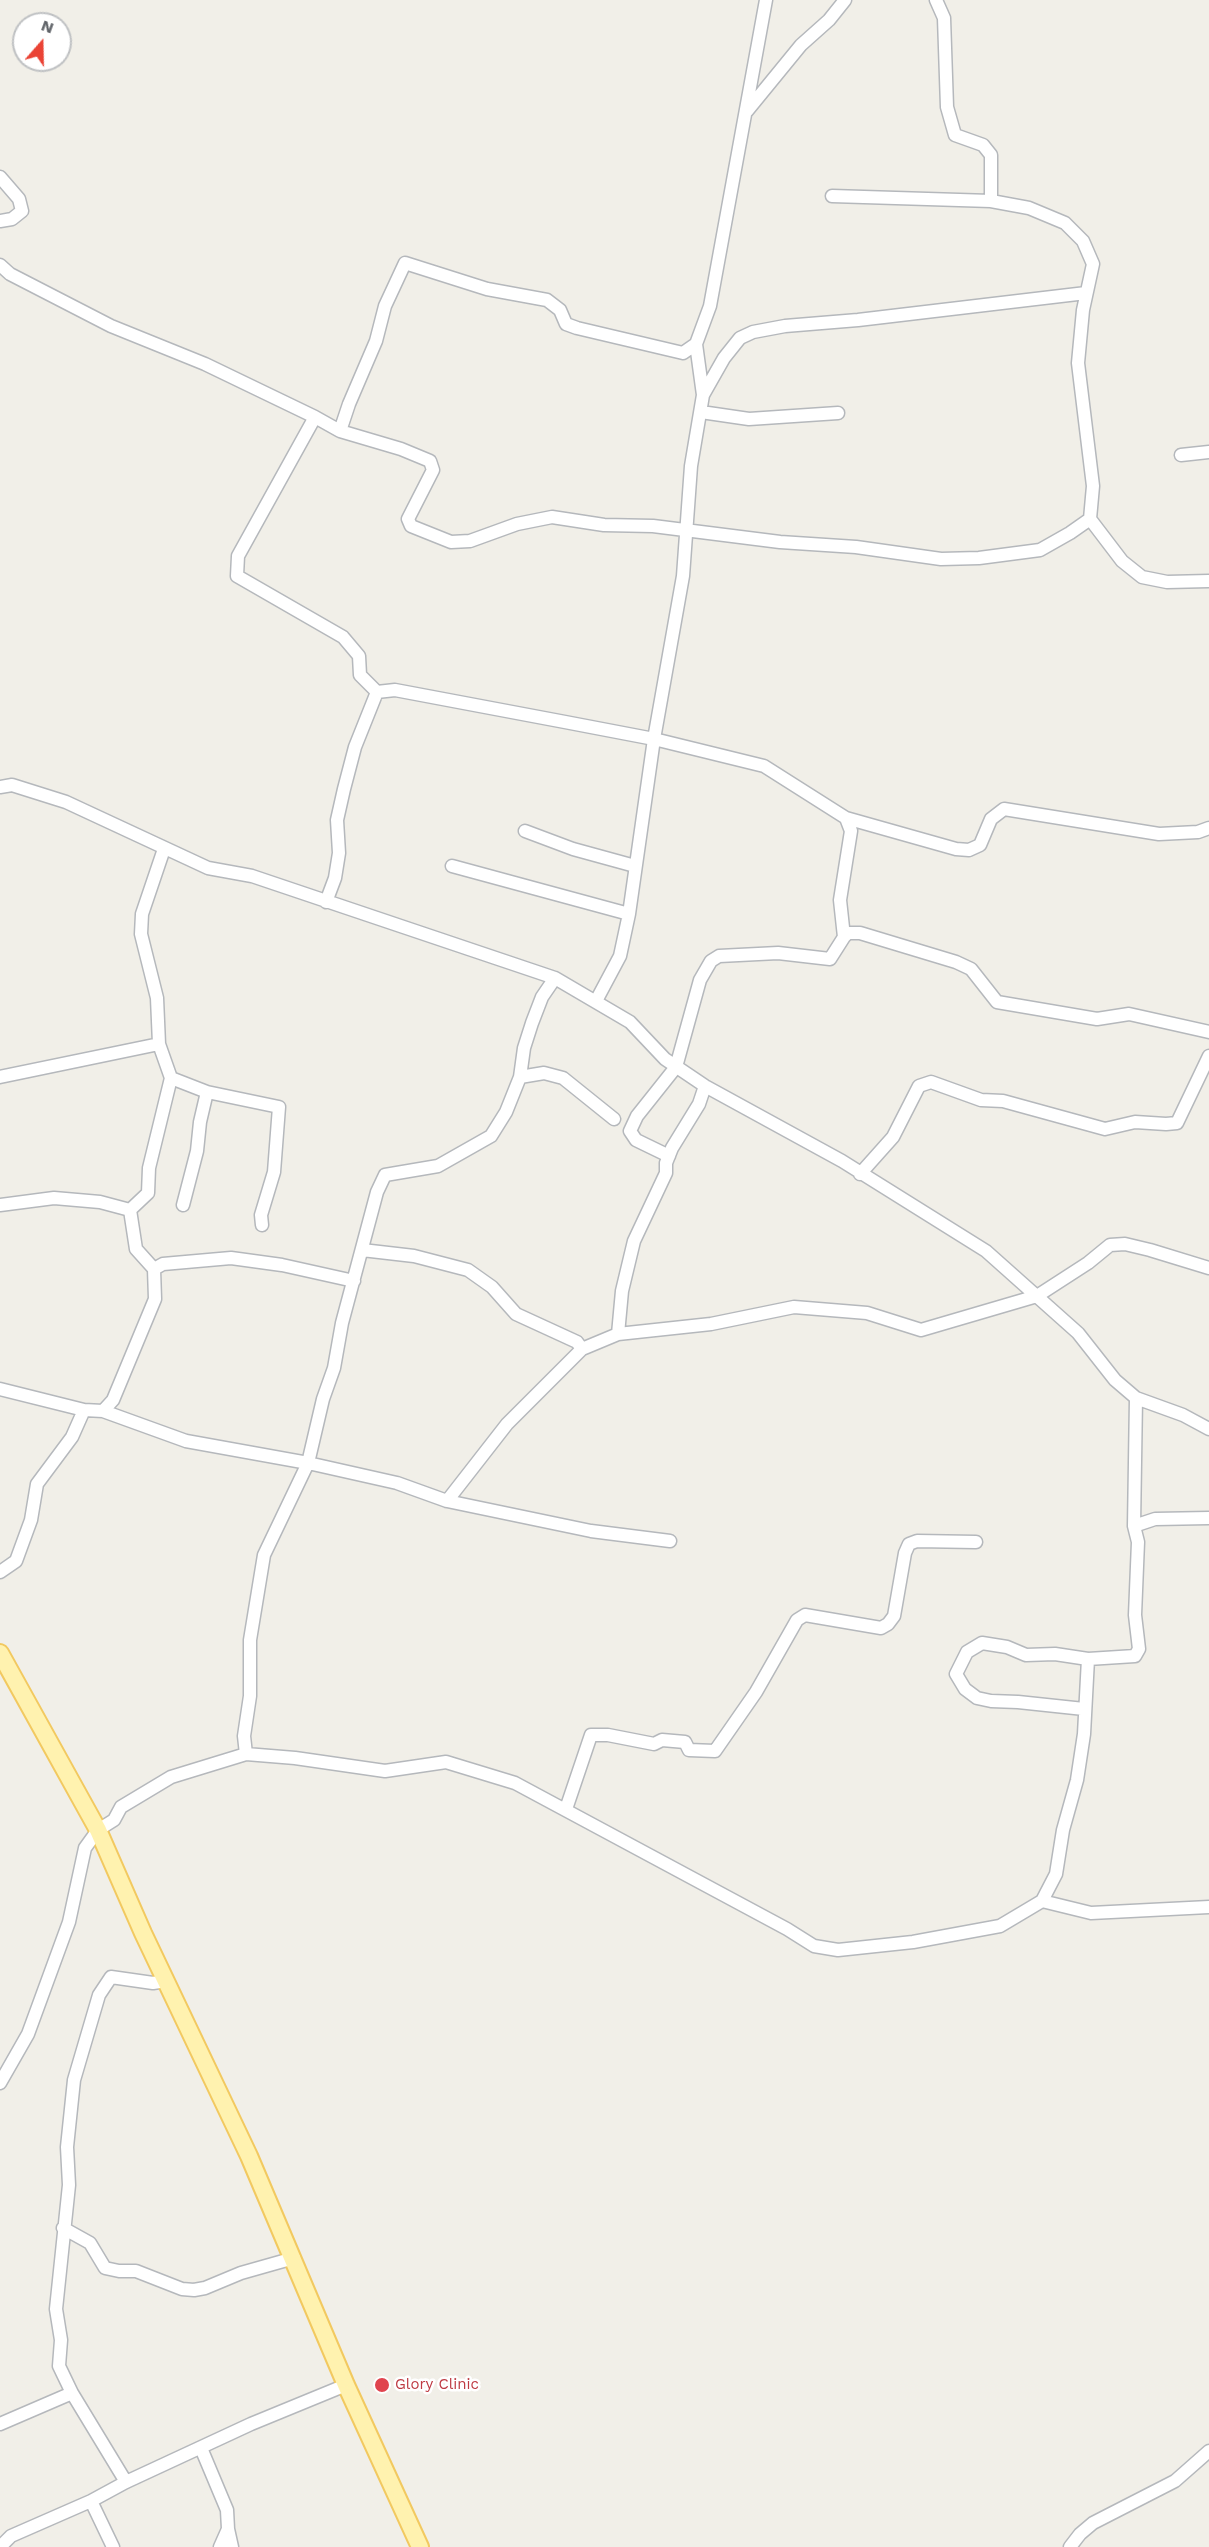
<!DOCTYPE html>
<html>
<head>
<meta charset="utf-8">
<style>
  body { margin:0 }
  #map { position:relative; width:1209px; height:2547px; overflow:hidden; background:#f1efe8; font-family:"Work Sans",sans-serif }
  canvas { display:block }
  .north { position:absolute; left:12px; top:12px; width:60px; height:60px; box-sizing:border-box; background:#fff; border:2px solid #bfc1c3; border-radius:50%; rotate:20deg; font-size:16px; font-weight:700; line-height:24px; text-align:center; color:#5f6368 }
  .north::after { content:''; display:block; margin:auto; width:21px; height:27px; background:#ea4335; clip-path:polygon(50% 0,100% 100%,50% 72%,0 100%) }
</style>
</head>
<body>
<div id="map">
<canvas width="1209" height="2547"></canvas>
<div class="north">N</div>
</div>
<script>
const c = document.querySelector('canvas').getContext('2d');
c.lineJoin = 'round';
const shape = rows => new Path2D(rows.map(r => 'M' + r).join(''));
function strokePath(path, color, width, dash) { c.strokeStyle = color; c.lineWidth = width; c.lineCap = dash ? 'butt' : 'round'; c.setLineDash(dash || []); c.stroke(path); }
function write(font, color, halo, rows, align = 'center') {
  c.font = font + ' "Work Sans",sans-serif'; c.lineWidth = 5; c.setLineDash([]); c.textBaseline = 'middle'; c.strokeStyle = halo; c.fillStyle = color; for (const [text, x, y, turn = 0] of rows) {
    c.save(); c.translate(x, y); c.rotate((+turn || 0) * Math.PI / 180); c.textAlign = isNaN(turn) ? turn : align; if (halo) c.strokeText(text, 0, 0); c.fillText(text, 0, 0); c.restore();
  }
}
const minor = shape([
  [936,0,944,18,947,107,955,135,983,145,991,155,991,201,1029,208,1065,223,1083,241,1093,264,1083,310,1078,363,1093,486,1090,519,1122,561,1142,577,1167,582,1209,581],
  [747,111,801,45,829,20,845,0],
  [0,177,19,199,22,211,12,219,0,221],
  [832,196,991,201],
  [0,265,10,274,111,326,205,364,315,417,340,431,401,449,430,461,433,470,408,519,411,526,451,542,470,541,517,524,552,517,604,525,653,526,780,542,856,547,941,559,979,558,1040,550,1070,533,1090,519],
  [703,395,724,358,740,338,753,332,785,326,858,320,1086,293],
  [701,412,749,419,838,413],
  [315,417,238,556,237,576,343,637,359,656,360,675,377,692,395,690,565,722,654,739,764,766,846,818,851,831,840,900,844,937],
  [340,431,349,404,376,341,385,306,405,263,487,289,547,300,560,310,566,324,577,328,683,353,696,344],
  [1181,455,1209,452],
  [0,787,12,785,66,802,208,868,252,876,555,978,630,1022,665,1059,705,1086,842,1161,986,1251,1078,1333,1115,1380,1136,1398,1183,1415,1209,1429],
  [846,818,956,849,969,850,980,845,991,819,1004,809,1159,834,1198,832,1209,828],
  [525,831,573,849,635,866],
  [164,849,142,914,141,934,157,998,159,1044,171,1078,207,1092,200,1122,197,1151,183,1205],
  [452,866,629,914],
  [326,902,335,878,339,853,337,820,344,789,355,747,377,692],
  [596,1001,620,956,629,914,654,739,683,576,691,466,703,395,696,344,710,306,766,0],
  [0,1077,159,1044],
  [520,1077,544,1073,563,1078,614,1119],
  [207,1092,279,1107,274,1172,261,1215,262,1225],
  [669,1156,636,1140,630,1131,637,1116,676,1067,700,980,711,961,719,956,778,953,830,959,844,937,848,933,860,933,956,962,971,969,997,1002,1097,1019,1129,1014,1209,1032],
  [860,1174,893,1137,919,1086,931,1082,981,1100,1003,1101,1105,1129,1135,1122,1166,1124,1177,1123,1209,1056],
  [0,1205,54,1198,100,1202,130,1210,136,1249,154,1269],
  [130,1210,148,1193,149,1168,171,1078],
  [362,1250,414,1256,468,1270,492,1287,516,1314,577,1342,582,1349,618,1334,711,1324,794,1307,867,1313,921,1330,1037,1296,1088,1263,1110,1245,1125,1244,1150,1250,1209,1268],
  [618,1334,622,1291,634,1241,666,1173,666,1163,672,1148,699,1104,705,1086],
  [0,1389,84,1410,103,1411,186,1441,308,1463,397,1483,447,1501,591,1531,670,1541],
  [103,1411,113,1400,155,1299,154,1269,163,1264,231,1258,282,1265,354,1281],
  [447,1501,507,1424,582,1349],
  [1134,1526,1136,1398],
  [0,1572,16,1561,31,1520,37,1484,72,1437,84,1410],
  [1084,1709,1018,1702,991,1701,977,1698,965,1689,956,1674,967,1652,982,1643,1007,1647,1026,1655,1055,1654,1088,1659],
  [246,1754,244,1736,250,1696,250,1640,264,1555,308,1463,323,1399,334,1368,342,1323,377,1192,385,1175,438,1166,491,1136,506,1112,520,1077,524,1048,532,1023,542,997,555,978],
  [566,1809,591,1735,608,1735,654,1744,662,1740,685,1742,689,1750,715,1751,756,1692,797,1620,805,1615,881,1628,888,1624,894,1616,905,1553,909,1544,917,1541,976,1542],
  [1042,1901,1091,1913,1209,1907],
  [0,2083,28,2034,69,1922,85,1848,98,1830,114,1820,121,1807,171,1777,246,1754,295,1758,385,1771,446,1762,515,1783,787,1929,814,1946,838,1950,913,1942,1000,1926,1042,1901,1056,1874,1063,1830,1077,1780,1084,1734,1088,1659,1135,1656,1139,1649,1135,1615,1138,1542,1134,1526,1155,1519,1209,1518],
  [63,2228,90,2243,105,2268,119,2271,136,2271,182,2289,194,2290,205,2288,241,2273,294,2258],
  [72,2393,59,2366,61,2340,56,2309,69,2185,67,2147,74,2080,99,1995,111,1977,153,1983,166,1981],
  [0,2424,72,2393,126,2482],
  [201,2448,227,2510,228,2529,220,2547],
  [91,2501,113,2547],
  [228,2529,232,2547],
  [0,2547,11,2536,91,2501,126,2482,251,2424,346,2385],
  [1070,2547,1080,2534,1093,2523,1175,2481,1209,2451]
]);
const major = shape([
  [0,1653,98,1830,143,1933,249,2156,346,2385,420,2547]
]);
const markers = [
  [382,2385,8,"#e0444e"]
];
const healthNames = [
  ["Glory Clinic",395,2385]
];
strokePath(minor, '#b5b8bc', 15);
strokePath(major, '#f2c960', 20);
strokePath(minor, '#fff', 12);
strokePath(major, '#fff2af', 16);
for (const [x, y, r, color] of markers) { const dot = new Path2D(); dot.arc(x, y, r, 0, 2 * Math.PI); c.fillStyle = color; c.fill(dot); strokePath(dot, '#fff', 2); }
write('15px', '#be3a42', '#fff', healthNames, 'left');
</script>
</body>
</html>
